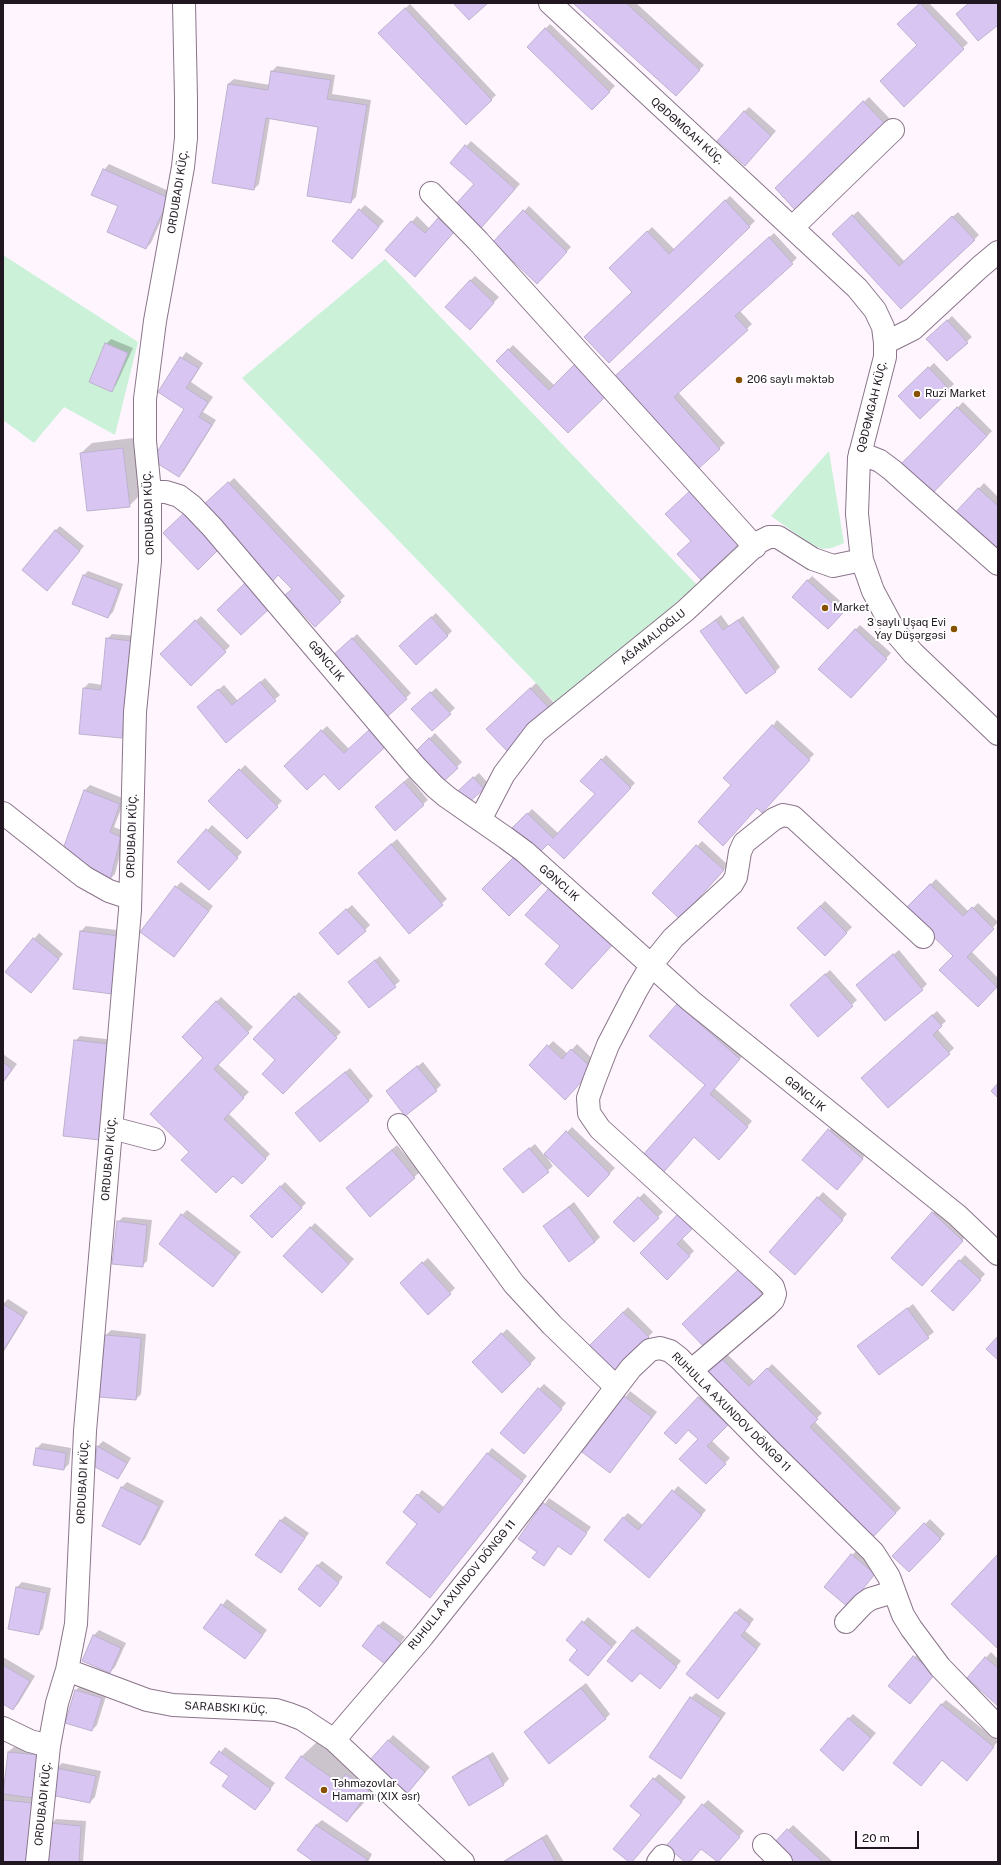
<!DOCTYPE html>
<html>
<head>
<meta charset="utf-8">
<style>
  body { margin:0 }
  #map { position:relative; width:1001px; height:1865px; overflow:hidden; background:#fff5ff; font-family:"Public Sans",sans-serif }
  canvas { display:block }
  .frame { position:absolute; inset:0; border:4px solid #201720; pointer-events:none }
  .scale { position:absolute; left:855px; top:1831px; width:64px; height:18px; box-sizing:border-box; border:2px solid #201720; border-top:0; padding-left:5px; font-size:12px; line-height:14px; white-space:nowrap; color:#201720; -webkit-text-stroke:3px #fff; paint-order:stroke }
</style>
</head>
<body>
<div id="map">
<canvas width="1001" height="1865"></canvas>
<div class="frame"></div>
<div class="scale">20 m</div>
</div>
<script>
const c = document.querySelector('canvas').getContext('2d');
c.lineJoin = 'round';
function fill(path, color) { c.fillStyle = color; c.fill(path, 'evenodd'); }
const shape = rows => new Path2D(rows.map(r => 'M' + r).join(''));
function strokePath(path, color, width, dash) { c.strokeStyle = color; c.lineWidth = width; c.lineCap = dash ? 'butt' : 'round'; c.setLineDash(dash || []); c.stroke(path); }
function write(font, color, halo, rows, align = 'center') {
  c.font = font + ' "Public Sans",sans-serif'; c.lineWidth = 4; c.setLineDash([]); c.textBaseline = 'middle'; c.strokeStyle = halo; c.fillStyle = color; for (const [text, x, y, turn = 0] of rows) {
    c.save(); c.translate(x, y); c.rotate((+turn || 0) * Math.PI / 180); c.textAlign = isNaN(turn) ? turn : align; if (halo) c.strokeText(text, 0, 0); c.fillText(text, 0, 0); c.restore();
  }
}
const green = shape([
  [3,255,138,342,115,435,64,407,34,443,3,420],
  [385,259,697,585,557,705,242,378],
  [829,451,844,543,832,548,822,549,809,543,771,516]
]);
const shadow = shape([
  [575,3,636,3,704,65,681,90],
  [921,3,929,3,968,43,904,105,919,45,899,24],
  [410,4,496,95,466,124,380,33],
  [550,24,615,86,592,109,528,47],
  [277,66,335,75,332,94,371,100,356,197,351,202,319,126,270,118,259,184,254,189,213,182,228,84,234,79,270,85,272,71],
  [869,97,889,118,796,209,776,188],
  [749,107,776,131,750,159,744,112],
  [471,141,520,184,486,222,475,184,451,163],
  [109,164,173,193,151,243,146,248,119,206,104,170],
  [730,196,755,221,610,362,633,292,610,268,652,227,675,250],
  [365,205,384,221,357,253,360,210],
  [529,206,571,247,537,283,494,242],
  [858,211,904,261,958,212,979,235,901,307,838,229],
  [444,214,458,227,420,271,386,250,417,216,430,229],
  [774,233,797,258,740,311,752,324,678,392,725,443,698,467,621,371],
  [475,276,499,297,475,323,470,281],
  [952,316,972,337,947,360,933,334],
  [111,339,133,348,116,385,111,390,106,344],
  [513,345,555,386,568,432,497,361],
  [186,352,203,363,191,382,213,397,203,412,216,420,184,471,178,476,186,408,159,392],
  [934,363,954,384,920,418,899,396],
  [963,402,992,431,930,494,901,466],
  [133,438,140,495,129,506,81,453,92,443],
  [234,478,345,596,315,626,293,589,278,574,203,507],
  [984,483,998,497,998,556,954,515],
  [60,526,84,546,52,585,55,531],
  [88,571,123,584,113,612,108,617,83,576],
  [812,576,847,607,833,623,807,581],
  [436,613,452,631,447,636,406,641],
  [721,615,729,626,743,616,780,667,775,672,701,631],
  [201,616,230,646,191,685,161,654],
  [860,625,891,653,855,692,855,630],
  [112,634,136,636,126,732,121,737,84,688,89,683,103,685,107,639],
  [357,634,411,693,406,698,339,651],
  [265,678,280,695,227,741,203,703,224,685,238,701],
  [536,683,555,704,507,750,488,729],
  [436,688,455,708,432,730,413,709],
  [777,720,814,754,767,806,732,785],
  [374,725,389,741,324,772,285,766,327,726,349,749],
  [435,733,462,762,443,781,415,753],
  [606,755,635,783,564,858,548,842,512,830,532,809,559,834,596,794,582,781],
  [245,765,282,801,247,837,210,801],
  [479,773,488,783,483,788,463,787],
  [409,777,428,800,423,804,376,807],
  [90,785,125,799,114,827,126,832,115,874,110,879,65,848,85,790],
  [212,825,242,852,214,884,179,862],
  [397,839,447,899,409,932,359,873],
  [702,841,728,865,685,913,654,893],
  [936,879,969,912,978,903,998,922,971,951,998,978,998,985,978,1006,954,956,907,909],
  [181,882,213,906,179,951,176,887],
  [825,901,852,927,825,955,798,928],
  [352,905,370,925,365,930,325,928],
  [86,926,124,931,74,988,81,931],
  [39,933,63,954,36,986,7,972],
  [899,950,927,984,922,989,862,980],
  [380,956,400,981,369,1007,354,978],
  [830,970,857,1000,818,1036,796,1000],
  [299,992,341,1032,283,1093,276,1060,254,1038],
  [221,997,253,1027,218,1064,249,1092,228,1113,270,1154,242,1183,233,1174,191,1152,205,1058,183,1037],
  [683,1000,744,1054,714,1088,752,1121,724,1153,706,1085,678,1005],
  [937,1011,946,1021,937,1029,954,1048,949,1053,867,1073],
  [80,1036,115,1040,64,1135,75,1041],
  [553,1041,568,1054,577,1044,598,1064,570,1093,530,1065],
  [3,1054,17,1064,3,1083],
  [423,1062,441,1085,436,1090,387,1091],
  [350,1068,373,1096,368,1101,301,1108],
  [834,1125,867,1153,841,1183,803,1160],
  [572,1127,615,1168,588,1196,546,1154,545,1155,553,1166,523,1192,510,1164,535,1144,544,1155],
  [397,1145,420,1172,370,1215,352,1183],
  [285,1182,306,1203,272,1237,251,1216],
  [823,1192,847,1214,800,1269,770,1252],
  [644,1193,663,1212,634,1241,615,1222],
  [574,1202,600,1237,595,1242,544,1226],
  [938,1208,967,1235,927,1280,933,1213],
  [187,1210,241,1252,213,1285,182,1215],
  [123,1217,152,1220,147,1261,142,1266,118,1222],
  [315,1223,354,1259,327,1287,284,1256],
  [682,1238,694,1251,667,1278,641,1252],
  [965,1255,985,1274,957,1305,932,1291],
  [428,1258,455,1288,450,1293,406,1278],
  [745,1265,768,1289,706,1348],
  [8,1299,28,1312,3,1353,3,1304],
  [913,1304,934,1332,879,1374,858,1346],
  [628,1307,653,1332,613,1373,588,1348],
  [507,1329,536,1358,502,1391,473,1362],
  [111,1330,146,1334,141,1394,136,1399,106,1335],
  [726,1353,755,1382,772,1364,822,1413,814,1421,901,1508,873,1535,708,1371],
  [544,1384,566,1403,529,1447,539,1389],
  [630,1391,657,1412,610,1472,584,1452],
  [704,1392,732,1419,712,1441,730,1458,706,1483,699,1439,689,1429,665,1433],
  [103,1441,131,1458,122,1473,117,1478,96,1466,98,1446],
  [42,1443,71,1448,69,1464,64,1469,37,1448],
  [492,1448,527,1476,430,1597,419,1524,418,1495,422,1490,445,1508],
  [127,1482,164,1501,145,1539,140,1544,103,1525,122,1487],
  [678,1486,706,1510,654,1571,624,1517,628,1513,644,1526],
  [549,1498,591,1527,571,1554,559,1545,544,1565,538,1552,520,1539],
  [285,1516,309,1533,280,1572,280,1521],
  [930,1519,945,1534,909,1571,894,1556],
  [857,1550,879,1568,853,1601,852,1555],
  [322,1561,343,1577,320,1606,317,1566],
  [22,1582,51,1588,43,1629,38,1634,17,1587],
  [227,1599,267,1630,245,1658,205,1628],
  [740,1608,754,1619,745,1631,761,1644,723,1692,735,1613],
  [588,1617,617,1642,592,1670,579,1649,568,1640],
  [383,1621,405,1637,389,1658,378,1626],
  [637,1626,681,1661,664,1682,632,1631],
  [99,1630,126,1643,115,1667,110,1672,94,1635],
  [919,1652,939,1669,910,1703,890,1686],
  [991,1652,998,1659,998,1705,968,1678],
  [3,1657,35,1676,18,1704,13,1709,3,1703],
  [586,1683,610,1714,605,1719,530,1727],
  [81,1685,107,1693,97,1725,92,1730,76,1690],
  [696,1693,726,1713,681,1777,691,1698],
  [946,1700,998,1741,972,1774,941,1705],
  [853,1714,876,1733,848,1764,848,1719],
  [393,1735,430,1767,411,1789,384,1775,362,1805,347,1821,287,1777,302,1756,318,1741,369,1763],
  [14,1747,43,1751,38,1792,32,1798,38,1798,6,1862,3,1862,3,1795,8,1752],
  [225,1747,275,1783,255,1809,230,1776,212,1763],
  [493,1752,509,1779,504,1784,469,1804,453,1777,458,1772],
  [62,1763,101,1771,95,1797,90,1802,57,1768],
  [659,1774,686,1797,630,1862,654,1779],
  [708,1800,744,1831,717,1862,702,1848,687,1862,703,1805],
  [56,1819,86,1821,83,1862,49,1862,51,1824],
  [322,1820,372,1854,368,1862,315,1862,316,1825],
  [793,1825,833,1862,792,1862,788,1830],
  [547,1834,564,1862,502,1862]
]);
const building = shape([
  [453,3,488,3,469,20,453,3],
  [573,3,626,3,700,70,676,96,573,3],
  [920,3,964,49,904,107,880,81,917,45,897,24,920,3],
  [969,3,998,3,998,25,978,41,956,14,969,3],
  [405,8,492,100,466,125,378,33,405,8],
  [545,28,610,92,592,110,527,47,545,28],
  [271,71,331,80,327,99,367,105,351,203,307,196,318,127,266,118,254,190,212,183,228,84,268,90,271,71],
  [863,101,885,124,796,211,775,188,863,101],
  [744,111,771,136,745,166,717,141,744,111],
  [465,145,515,189,481,228,455,205,474,184,450,163,465,145],
  [103,169,169,198,146,249,107,232,118,206,91,195,103,169],
  [725,200,750,227,609,363,584,337,632,292,609,268,647,231,669,254,725,200],
  [359,209,379,227,352,259,332,241,359,209],
  [523,210,567,252,537,284,493,242,523,210],
  [852,215,899,266,952,216,975,240,901,309,832,234,852,215],
  [438,218,454,232,415,277,385,250,411,221,425,233,438,218],
  [769,237,793,264,735,316,748,330,674,397,720,449,698,469,615,376,769,237],
  [470,280,494,303,470,330,445,307,470,280],
  [947,320,968,343,947,361,926,339,947,320],
  [105,343,128,353,112,392,89,382,105,343],
  [508,349,549,390,576,363,608,394,568,433,496,361,508,349],
  [180,357,199,368,186,388,208,402,199,417,212,425,179,477,152,460,184,409,158,392,180,357],
  [928,367,950,390,920,419,898,396,928,367],
  [957,407,987,436,930,496,899,466,957,407],
  [123,448,130,507,87,511,80,453,123,448],
  [228,482,341,602,315,627,285,595,292,589,278,575,272,582,201,507,228,482],
  [978,488,998,506,998,557,953,515,978,488],
  [691,490,741,542,701,580,677,554,691,541,665,514,691,490],
  [184,513,218,550,198,570,163,533,184,513],
  [55,530,80,551,47,591,22,570,55,530],
  [83,575,119,589,108,618,72,604,83,575],
  [807,580,843,613,828,629,792,597,807,580],
  [245,583,269,609,241,635,217,610,245,583],
  [431,617,448,636,416,665,399,646,431,617],
  [195,620,226,652,191,686,160,654,195,620],
  [716,620,723,630,738,620,776,672,746,694,700,631,716,620],
  [855,629,887,659,851,698,818,669,855,629],
  [106,638,132,641,122,738,79,734,83,688,101,690,106,638],
  [352,638,407,699,388,716,332,656,352,638],
  [260,682,276,701,226,743,197,707,218,689,232,705,260,682],
  [530,688,551,710,507,751,486,729,530,688],
  [430,692,451,714,432,731,411,709,430,692],
  [772,725,810,760,762,813,757,808,723,846,698,822,731,785,723,778,772,725],
  [321,730,344,753,369,730,385,747,339,790,324,774,307,790,284,766,321,730],
  [429,738,458,768,443,782,414,753,429,738],
  [601,759,631,788,564,859,548,844,537,855,510,830,527,813,553,838,595,794,580,781,601,759],
  [239,769,278,807,247,839,208,801,239,769],
  [473,777,484,789,468,803,457,792,473,777],
  [404,782,424,805,395,831,375,807,404,782],
  [84,790,120,804,110,832,121,837,110,880,63,849,84,790],
  [206,829,238,858,209,890,177,862,206,829],
  [391,844,443,905,409,934,358,873,391,844],
  [696,845,724,870,680,919,652,893,696,845],
  [517,854,544,881,509,916,482,889,517,854],
  [930,884,963,916,972,907,994,929,967,957,997,987,978,1007,939,970,953,956,905,909,930,884],
  [175,886,209,911,174,957,140,932,175,886],
  [551,886,614,943,572,989,545,964,560,946,525,915,551,886],
  [820,906,847,933,825,956,797,928,820,906],
  [346,909,366,931,338,955,319,933,346,909],
  [80,931,119,936,112,994,73,989,80,931],
  [33,938,59,959,31,993,5,972,33,938],
  [893,954,923,990,885,1021,856,985,893,954],
  [375,960,396,987,369,1008,348,982,375,960],
  [825,974,853,1006,818,1037,790,1005,825,974],
  [294,996,337,1038,283,1094,262,1074,275,1060,253,1039,294,996],
  [216,1001,249,1033,214,1069,244,1098,224,1119,266,1159,242,1184,233,1176,216,1193,181,1160,189,1152,150,1114,203,1058,182,1037,216,1001],
  [677,1004,740,1059,710,1094,748,1127,719,1160,694,1137,662,1174,642,1156,705,1085,649,1036,677,1004],
  [932,1015,942,1026,933,1035,950,1054,888,1108,861,1078,932,1015],
  [74,1040,110,1044,100,1140,63,1136,74,1040],
  [547,1045,562,1059,571,1049,593,1069,565,1100,529,1065,547,1045],
  [3,1062,12,1069,3,1082,3,1062],
  [417,1066,437,1091,405,1116,386,1091,417,1066],
  [345,1072,369,1101,320,1142,295,1113,345,1072],
  [998,1083,998,1098,991,1091,998,1083],
  [828,1129,863,1159,837,1190,802,1160,828,1129],
  [566,1131,610,1174,588,1197,544,1154,566,1131],
  [529,1148,549,1172,523,1193,503,1169,529,1148],
  [392,1150,415,1178,370,1217,346,1188,392,1150],
  [280,1186,302,1208,272,1238,250,1216,280,1186],
  [638,1197,659,1218,634,1242,613,1222,638,1197],
  [817,1197,843,1220,795,1275,769,1252,817,1197],
  [569,1207,595,1242,569,1262,543,1226,569,1207],
  [932,1212,963,1241,922,1286,891,1258,932,1212],
  [181,1214,236,1257,213,1287,159,1244,181,1214],
  [678,1214,693,1228,677,1244,690,1256,667,1280,640,1253,678,1214],
  [117,1221,147,1225,143,1267,112,1264,117,1221],
  [310,1227,349,1264,322,1293,283,1256,310,1227],
  [959,1260,981,1280,953,1311,931,1291,959,1260],
  [422,1262,451,1294,428,1315,400,1283,422,1262],
  [739,1269,763,1295,706,1349,682,1324,739,1269],
  [3,1304,24,1317,3,1351,3,1304],
  [907,1308,929,1338,879,1375,857,1346,907,1308],
  [623,1312,649,1337,613,1374,587,1348,623,1312],
  [501,1333,531,1364,502,1393,472,1362,501,1333],
  [105,1335,141,1338,136,1400,99,1397,105,1335],
  [998,1336,998,1360,986,1349,998,1336],
  [720,1357,749,1386,767,1368,818,1419,810,1427,896,1513,873,1537,706,1371,720,1357],
  [538,1388,562,1409,524,1454,500,1433,538,1388],
  [624,1396,652,1417,610,1473,582,1452,624,1396],
  [698,1397,728,1425,707,1446,726,1464,706,1484,679,1459,698,1439,688,1430,676,1444,664,1433,698,1397],
  [97,1446,127,1463,118,1479,95,1467,97,1446],
  [36,1448,66,1453,64,1470,33,1465,36,1448],
  [487,1453,523,1481,430,1598,386,1563,417,1524,403,1512,417,1494,439,1513,487,1453],
  [121,1487,159,1506,140,1545,102,1526,121,1487],
  [672,1490,702,1515,649,1578,604,1540,623,1517,638,1530,672,1490],
  [543,1503,587,1533,571,1555,558,1546,544,1566,532,1558,537,1552,518,1539,543,1503],
  [280,1520,305,1538,281,1573,255,1555,280,1520],
  [924,1523,941,1539,909,1572,892,1556,924,1523],
  [851,1554,875,1574,848,1607,824,1587,851,1554],
  [998,1554,998,1649,951,1604,998,1554],
  [317,1565,339,1583,320,1607,298,1589,317,1565],
  [16,1587,47,1593,39,1635,8,1629,16,1587],
  [221,1604,263,1635,245,1659,203,1628,221,1604],
  [735,1612,750,1624,741,1636,757,1649,718,1699,686,1674,735,1612],
  [582,1621,612,1647,588,1676,569,1660,577,1650,566,1640,582,1621],
  [378,1625,401,1643,385,1664,362,1646,378,1625],
  [632,1630,677,1667,660,1689,640,1673,632,1682,607,1661,632,1630],
  [93,1635,121,1648,110,1673,82,1661,93,1635],
  [913,1656,935,1674,910,1704,888,1686,913,1656],
  [985,1657,998,1668,998,1706,967,1678,985,1657],
  [3,1665,30,1681,13,1710,3,1704,3,1665],
  [581,1688,606,1719,549,1764,524,1732,581,1688],
  [75,1690,102,1698,92,1731,65,1723,75,1690],
  [690,1697,721,1718,681,1779,649,1757,690,1697],
  [941,1704,994,1747,967,1781,942,1760,921,1786,893,1763,941,1704],
  [848,1718,871,1738,843,1771,820,1750,848,1718],
  [388,1740,425,1772,406,1795,368,1762,388,1740],
  [219,1751,271,1789,255,1810,222,1786,229,1776,210,1763,219,1751],
  [8,1752,38,1755,34,1798,3,1794,8,1752],
  [301,1756,339,1783,346,1774,369,1791,347,1822,285,1778,301,1756],
  [488,1756,504,1785,469,1806,452,1777,488,1756],
  [56,1768,96,1776,90,1803,51,1795,56,1768],
  [653,1778,682,1802,632,1862,629,1862,613,1849,641,1815,630,1806,653,1778],
  [3,1800,33,1803,27,1862,3,1862,3,1800],
  [702,1804,740,1837,718,1862,701,1849,690,1862,685,1862,666,1846,702,1804],
  [50,1823,81,1826,79,1862,48,1862,50,1823],
  [316,1825,367,1859,366,1862,314,1862,297,1850,316,1825],
  [787,1829,823,1862,791,1862,772,1845,787,1829],
  [542,1838,556,1862,503,1862,542,1838]
]);
const minor = shape([
  [550,3,857,288,875,310,883,327,885,343,885,357,859,458,857,514,862,560,873,591,895,632,913,653,998,734],
  [431,193,478,241,755,547],
  [793,227,893,130],
  [885,343,913,329,980,267,998,252],
  [860,453,880,461,892,470,998,564],
  [150,492,166,492,179,496,192,506,212,527,415,766,435,787,447,797,506,838,525,852,691,1001,957,1215,998,1254],
  [3,813,84,877,109,891,130,898],
  [480,820,504,774,536,732,685,611,759,542,769,537,778,537,813,559,833,566,862,560],
  [399,1125,514,1284,552,1325,616,1387],
  [112,1128,154,1139],
  [692,1370,767,1306,773,1300,775,1294,773,1287,767,1281,600,1129,589,1113,588,1098,594,1081,608,1045,636,991,652,964,673,938,732,884,736,877,740,852,744,843,774,819,783,815,793,817,923,937],
  [846,1622,863,1604,870,1599,893,1592],
  [67,1670,76,1624,85,1431,130,910,135,712,150,561,150,492,145,441,145,399,155,321,183,167,186,138,186,99,184,3],
  [3,1728,30,1741,49,1746,57,1703,67,1670,147,1700,173,1705,276,1710,289,1714,302,1719,334,1740,463,1862],
  [334,1740,423,1636,494,1547,631,1368,650,1350,660,1348,670,1351,679,1358,767,1448,873,1552,889,1577,903,1615,911,1628,940,1667,998,1727],
  [764,1845,781,1862],
  [37,1862,49,1746],
  [658,1862,663,1856]
]);
const markers = [
  [739,380,4,"#875100"],
  [917,394,4,"#875100"],
  [825,608,4,"#875100"],
  [954,629,4,"#875100"],
  [324,1790,4,"#875100"]
];
const streetNames = [
  ["QƏDƏMGAH KÜÇ.",687,131,42],
  ["ORDUBADI KÜÇ.",178,192,-81],
  ["QƏDƏMGAH KÜÇ.",872,407,-76],
  ["ORDUBADI KÜÇ.",149,513,-92],
  ["AĞAMALIOĞLU",653,637,-39],
  ["GƏNCLIK",326,661,50],
  ["ORDUBADI KÜÇ.",132,836,-88],
  ["GƏNCLIK",559,883,41],
  ["GƏNCLIK",805,1094,39],
  ["ORDUBADI KÜÇ.",109,1159,-85],
  ["RUHULLA AXUNDOV DÖNGƏ 11",731,1412,45],
  ["ORDUBADI KÜÇ.",83,1482,-87],
  ["RUHULLA AXUNDOV DÖNGƏ 11",462,1585,-51],
  ["SARABSKI KÜÇ.",226,1708,3],
  ["ORDUBADI KÜÇ.",43,1804,-84]
];
const poiNames = [
  ["206 saylı məktəb",747,380],
  ["Ruzi Market",925,394],
  ["Market",833,608],
  ["3 saylı Uşaq Evi",946,623,"right"],
  ["Yay Düşərgəsi",946,636,"right"],
  ["Təhməzovlar",332,1784],
  ["Hamamı (XIX əsr)",332,1797]
];
fill(green, '#cbf1d8');
fill(shadow, '#0003');
fill(building, '#d8c5f2');
strokePath(building, '#bdb2cd', 1);
strokePath(minor, '#8a758a', 24);
strokePath(minor, '#fff', 22);
for (const [x, y, r, color] of markers) { const dot = new Path2D(); dot.arc(x, y, r, 0, 2 * Math.PI); c.fillStyle = color; c.fill(dot); strokePath(dot, '#fff', 1.5); }
write('11px', '#201720', '#fff', streetNames);
write('11px', '#201720', '#fff', poiNames, 'left');
</script>
</body>
</html>
